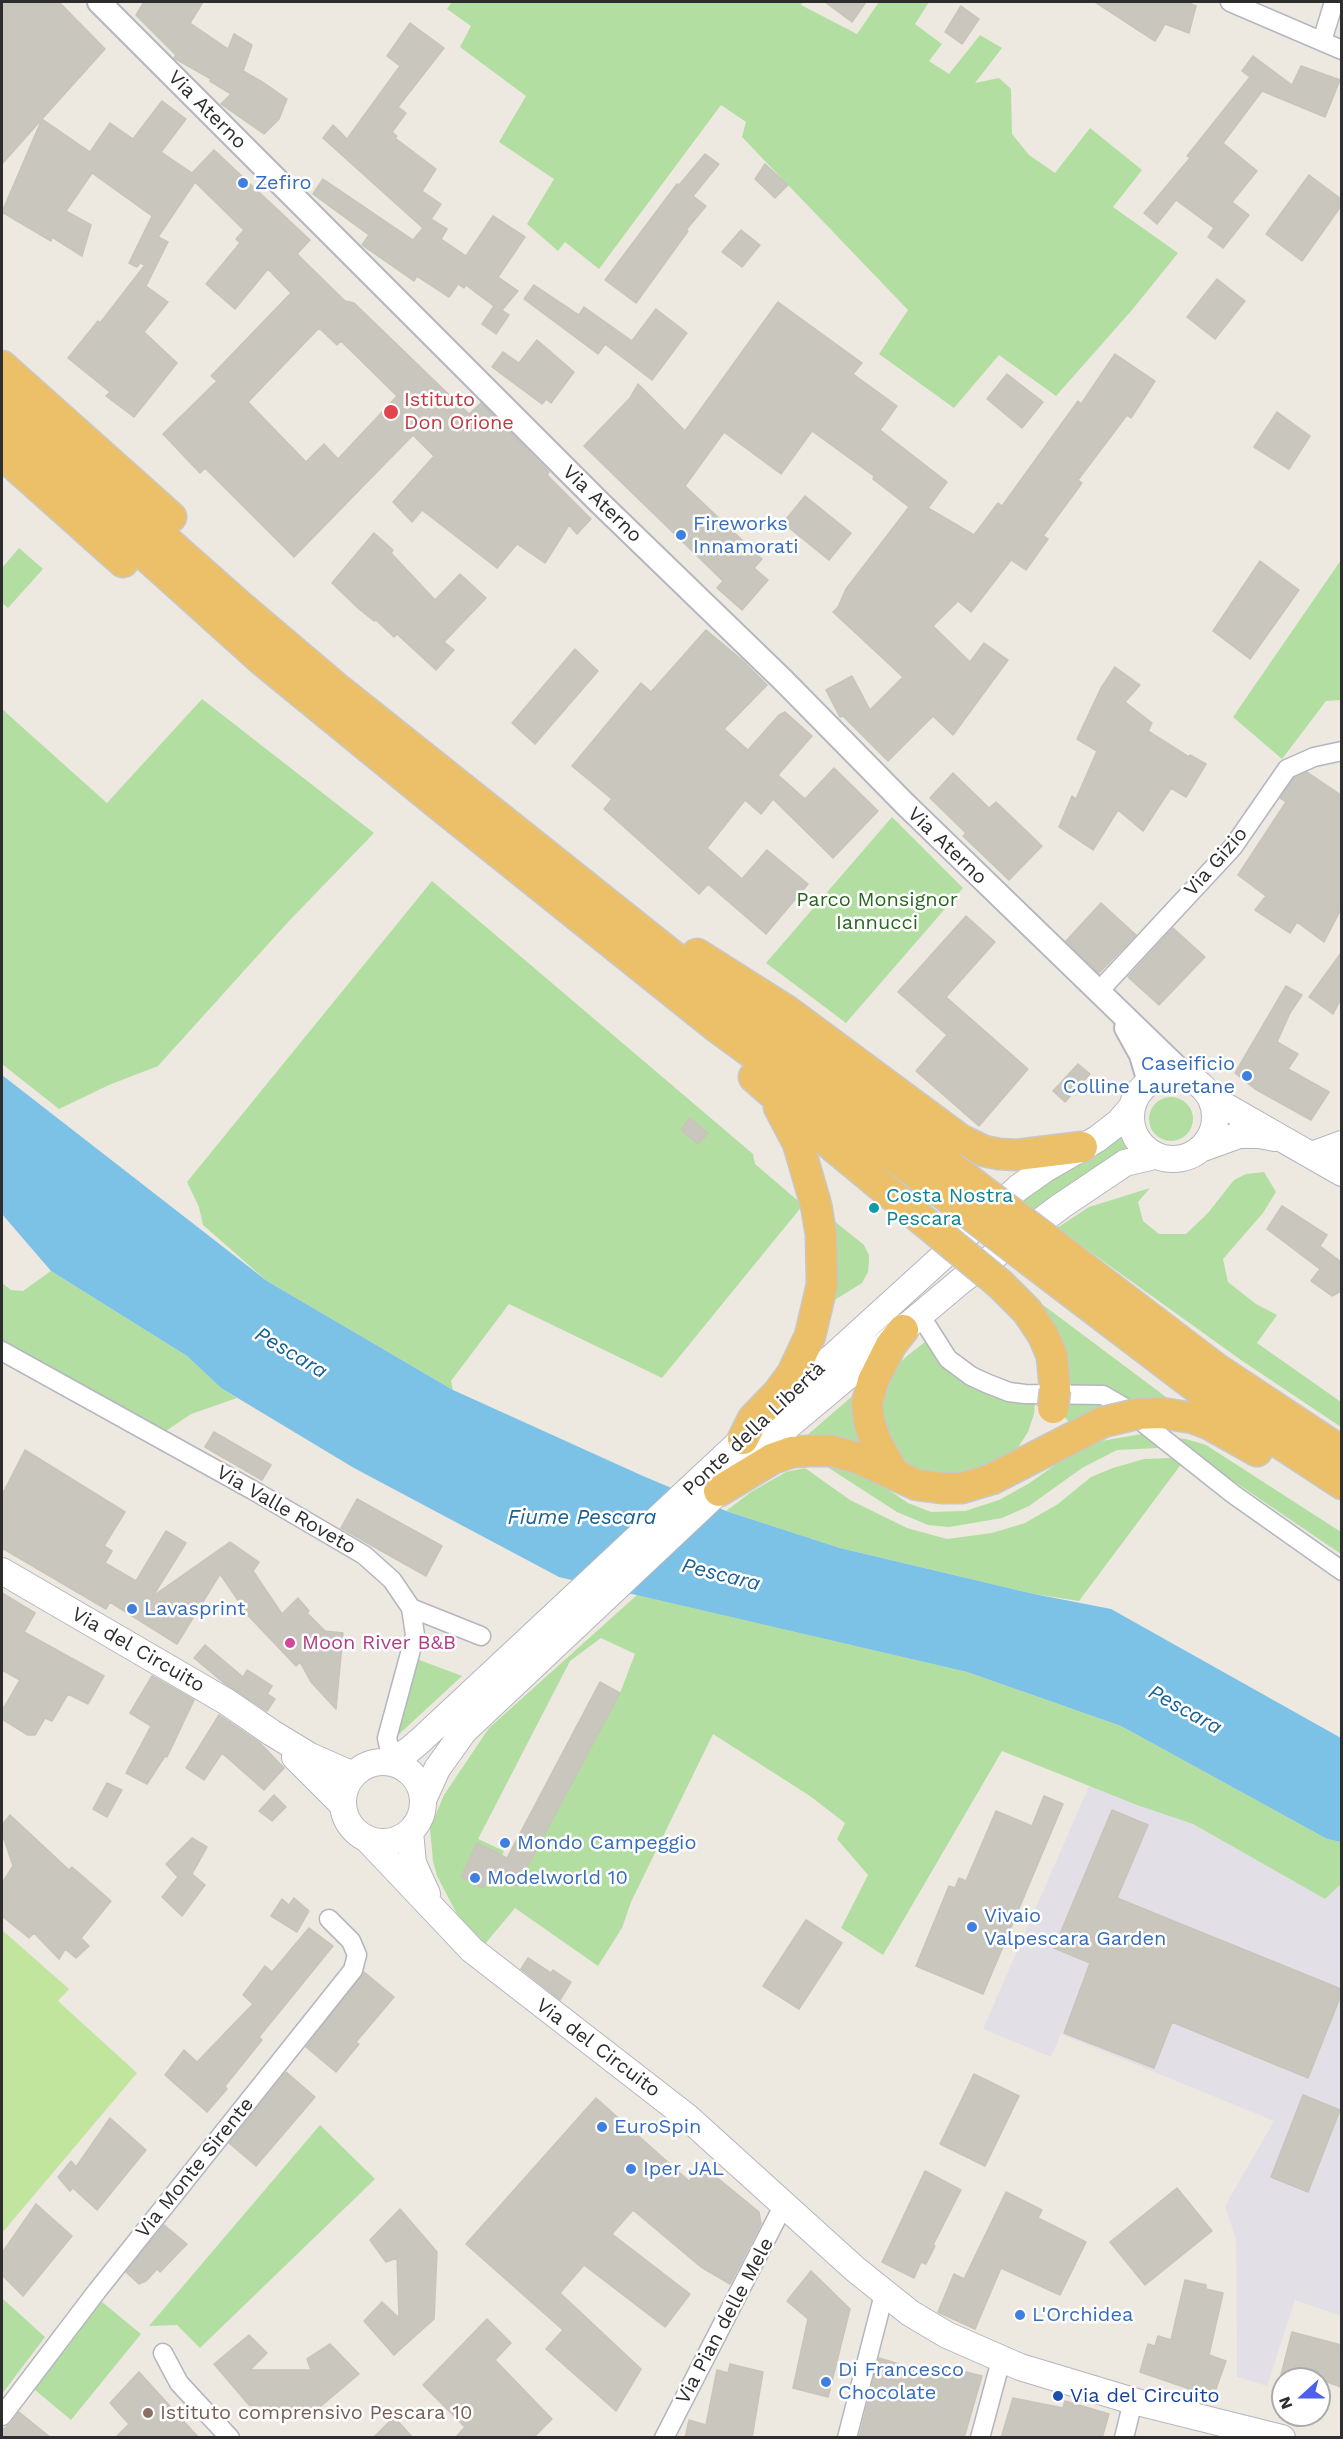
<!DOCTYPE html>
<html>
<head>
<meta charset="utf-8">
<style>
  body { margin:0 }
  #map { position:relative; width:1343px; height:2439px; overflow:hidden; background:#ede8e0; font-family:"Work Sans",sans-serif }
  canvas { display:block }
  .frame { position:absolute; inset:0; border:3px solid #2d2d2d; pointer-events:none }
  .north { position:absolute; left:1271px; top:2367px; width:60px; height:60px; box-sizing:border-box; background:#fff; border:2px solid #ababab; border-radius:50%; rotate:249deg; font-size:16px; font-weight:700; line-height:24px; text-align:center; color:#2d2d2d }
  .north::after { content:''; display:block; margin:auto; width:21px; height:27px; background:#4e5fed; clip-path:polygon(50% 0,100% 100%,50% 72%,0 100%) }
</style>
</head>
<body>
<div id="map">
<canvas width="1343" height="2439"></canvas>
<div class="frame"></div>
<div class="north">N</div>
</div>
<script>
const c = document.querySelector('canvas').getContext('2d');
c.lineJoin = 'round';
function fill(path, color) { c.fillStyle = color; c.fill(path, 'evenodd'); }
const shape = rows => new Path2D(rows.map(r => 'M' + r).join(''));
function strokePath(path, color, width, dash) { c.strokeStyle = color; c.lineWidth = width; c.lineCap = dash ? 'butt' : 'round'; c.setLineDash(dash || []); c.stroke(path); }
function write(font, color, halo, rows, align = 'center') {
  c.font = font + ' "Work Sans",sans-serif'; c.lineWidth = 5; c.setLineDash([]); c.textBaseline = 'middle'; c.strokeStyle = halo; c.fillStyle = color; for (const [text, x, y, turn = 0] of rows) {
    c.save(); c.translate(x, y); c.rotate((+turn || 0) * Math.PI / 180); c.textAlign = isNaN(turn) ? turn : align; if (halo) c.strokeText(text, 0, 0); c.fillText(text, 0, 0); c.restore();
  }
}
const industrial = shape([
  [1089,1786,1193,1824,1325,1899,1341,1884,1341,2316,1295,2300,1267,2386,1237,2377,1236,2239,1225,2206,1274,2121,1061,2034,1051,2057,983,2029]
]);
const green = shape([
  [452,2,803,2,801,5,857,34,879,2,929,2,915,24,942,44,929,61,949,74,980,35,1002,48,975,83,999,78,1011,89,1012,134,1029,155,1055,173,1090,128,1142,170,1113,207,1178,253,1132,310,1056,396,999,355,954,408,879,354,908,310,742,137,746,122,721,105,599,269,565,242,558,251,527,224,554,179,499,142,526,96,460,47,471,26,447,9],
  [19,548,43,569,8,608,2,603,2,568],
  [1341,560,1341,700,1326,701,1282,759,1233,717],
  [202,699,374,833,289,921,158,1066,109,1085,59,1109,2,1064,2,709,107,803],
  [892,817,963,888,846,1023,766,963],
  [432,881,753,1154,755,1164,803,1205,662,1378,509,1304,451,1381,453,1390,267,1281,203,1225,199,1207,187,1182],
  '1149 1119a22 22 0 1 1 44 0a22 22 0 1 1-44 0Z',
  [1125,1133,1129,1144,1136,1152,1121,1156,1027,1214,1015,1206,1046,1179],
  [1264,1172,1276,1192,1263,1213,1223,1259,1228,1282,1256,1304,1277,1315,1257,1343,1341,1402,1341,1427,1241,1360,1057,1228,1089,1207,1150,1188,1138,1202,1143,1221,1159,1234,1186,1234,1208,1213,1234,1180,1246,1174],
  [833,1220,864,1245,869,1255,869,1261,868,1272,862,1283,833,1301,837,1271],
  [51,1271,187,1356,221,1388,237,1398,191,1414,160,1435,2,1347,2,1283,11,1290,23,1291],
  [1007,1278,1178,1406,1082,1416,1069,1422,1057,1409],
  [930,1338,939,1362,974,1389,995,1396,1035,1403,1034,1414,1028,1432,1017,1449,1009,1456,976,1473,926,1473,907,1464,890,1442,880,1414,887,1375,907,1356],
  [857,1392,863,1444,797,1444],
  [1142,1434,1186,1439,1206,1445,1341,1532,1341,1554,1195,1455,1158,1448,1117,1450,1082,1468,1029,1506,1002,1518,949,1527,928,1525,897,1512,818,1461,836,1463,883,1486,908,1503,931,1512,965,1511,999,1500,1028,1484,1078,1449,1101,1441],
  [1172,1458,1182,1463,1079,1601,1034,1594,840,1548,726,1511,751,1492,786,1472,805,1468,850,1500,907,1528,947,1539,992,1533,1025,1523,1058,1504,1091,1477,1113,1468,1144,1459],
  [637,1595,967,1672,1121,1726,1327,1839,1341,1842,1341,1884,1325,1899,1193,1824,1137,1805,1002,1751,883,1955,841,1928,868,1875,837,1839,845,1823,810,1796,713,1734,631,1902,622,1928,598,1966,515,1908,485,1944,471,1931,457,1914,437,1876,433,1861,430,1828,444,1795,489,1728],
  [601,1638,635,1654,620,1693,517,1885,495,1873,504,1851,478,1839,570,1661],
  [414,1658,462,1676,396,1737],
  [320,2125,375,2179,200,2348,177,2325,149,2326],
  [96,2297,141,2334,71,2420,29,2385],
  [2,2298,45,2337,2,2394]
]);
const pitch = shape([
  [2,1930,69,1989,58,2001,137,2073,2,2233]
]);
const water = shape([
  [2,1075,267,1281,453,1390,643,1476,726,1511,840,1548,1034,1594,1111,1609,1341,1738,1341,1842,1327,1839,1121,1726,967,1672,559,1577,354,1468,221,1388,187,1356,51,1271,2,1214]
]);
const building = shape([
  [2,2,59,2,105,49,42,119,90,152,110,123,133,139,162,101,186,119,161,152,192,173,214,150,310,240,297,254,345,301,354,303,469,414,481,403,549,472,547,475,591,519,577,534,569,525,545,563,517,544,497,568,422,510,412,522,393,502,434,456,413,435,294,557,205,468,200,473,163,434,217,381,211,376,291,293,268,269,235,309,206,284,240,243,236,239,244,230,195,182,158,237,168,242,146,286,168,302,144,332,177,363,134,417,106,396,110,392,68,358,98,321,100,323,145,265,140,263,137,267,129,263,152,216,92,173,66,211,91,225,82,256,52,237,51,241,2,212,42,119,2,164,2,2],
  [319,328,337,345,341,341,397,396,338,459,324,444,306,462,248,402,319,328],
  [144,2,203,2,190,23,228,49,234,34,252,45,243,71,264,83,287,99,279,119,264,134,221,104,231,94,210,81,211,79,174,58,176,55,136,15,144,2],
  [825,2,866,2,852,22,825,2],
  [1095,2,1186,2,1196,6,1189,33,1165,24,1155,41,1095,2],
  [961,6,979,19,962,44,945,32,961,6],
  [410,23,444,48,398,107,406,113,392,132,397,136,395,138,436,169,422,191,441,204,431,219,447,229,441,239,466,256,493,216,525,237,498,277,518,291,502,310,509,315,496,334,482,324,494,306,479,295,466,285,464,288,458,284,449,297,417,276,414,281,362,245,369,235,313,194,323,179,413,240,423,228,323,138,333,125,347,139,400,66,387,56,410,23],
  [1253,56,1292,85,1301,66,1340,80,1325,117,1262,91,1223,143,1257,171,1232,202,1249,215,1223,248,1208,237,1214,228,1176,200,1157,224,1144,213,1190,158,1187,156,1250,77,1242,71,1253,56],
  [705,154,719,164,693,196,706,206,686,230,688,231,636,303,605,280,677,184,679,185,705,154],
  [765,164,788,185,775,198,755,179,765,164],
  [1309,175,1341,199,1341,206,1302,261,1266,234,1309,175],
  [741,230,760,245,742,267,722,252,741,230],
  [1217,279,1245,301,1215,339,1187,317,1217,279],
  [534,285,579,315,584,307,632,341,656,309,687,333,652,380,605,344,598,354,524,299,534,285],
  [778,302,862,363,853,374,897,406,880,430,947,482,928,508,974,535,998,503,1002,506,1078,401,1081,404,1115,354,1155,381,1131,418,1127,415,1078,480,1082,483,1043,536,1048,539,1026,570,1011,560,971,612,958,601,933,626,970,662,984,643,1008,660,953,735,933,716,888,761,843,716,840,717,826,690,852,676,870,710,903,677,833,612,838,607,846,589,909,507,873,479,874,476,812,431,781,474,724,432,685,486,762,559,754,568,768,580,742,610,717,588,723,581,584,446,630,398,638,384,685,431,778,302],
  [537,340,574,372,551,403,546,399,542,404,492,367,503,352,519,363,537,340],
  [1007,374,1043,402,1022,428,987,399,1007,374],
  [1277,412,1310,436,1289,469,1254,447,1277,412],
  [805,496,851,533,829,560,783,523,805,496],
  [374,533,393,550,391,553,435,600,460,574,486,598,444,642,454,650,436,670,397,634,394,637,376,620,374,621,359,609,332,583,374,533],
  [1260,561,1299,590,1250,659,1213,631,1260,561],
  [706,630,742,660,767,685,724,729,748,750,779,715,785,712,812,736,778,775,805,799,834,768,878,811,833,858,773,799,761,814,745,800,707,848,742,879,767,850,808,884,766,934,708,884,699,894,604,809,612,799,572,766,641,683,651,692,706,630],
  [575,649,598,671,535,744,512,723,575,649],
  [1115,667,1140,685,1125,702,1152,723,1148,731,1189,757,1190,755,1206,764,1186,797,1171,788,1143,831,1118,810,1093,850,1059,827,1072,796,1076,799,1097,751,1077,739,1101,688,1115,667],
  [1307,772,1341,795,1341,909,1324,942,1297,922,1290,933,1255,910,1266,896,1238,875,1286,802,1280,798,1294,778,1307,772],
  [953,773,989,808,996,802,1042,846,1009,880,963,836,966,833,930,798,953,773],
  [1101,903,1136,935,1099,973,1066,941,1101,903],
  [966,916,995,942,946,997,1028,1069,979,1126,916,1071,947,1035,898,992,966,916],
  [1173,928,1205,957,1159,1005,1128,977,1173,928],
  [1341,953,1341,999,1333,1014,1309,997,1341,953],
  [1286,986,1302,995,1290,1013,1277,1042,1298,1054,1288,1069,1329,1092,1311,1120,1255,1089,1235,1073,1286,986],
  [1078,1064,1090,1074,1065,1102,1053,1091,1078,1064],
  [690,1118,708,1133,698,1144,681,1130,690,1118],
  [1282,1206,1327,1235,1320,1246,1341,1262,1341,1291,1332,1296,1311,1281,1320,1269,1267,1229,1282,1206],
  [214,1432,271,1465,262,1480,205,1447,214,1432],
  [25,1450,125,1512,104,1546,112,1551,105,1563,136,1581,166,1531,186,1543,153,1596,230,1542,259,1562,253,1571,282,1614,298,1598,309,1611,307,1613,325,1631,343,1633,336,1709,311,1682,300,1662,296,1666,240,1607,242,1606,220,1574,177,1644,110,1602,106,1609,2,1548,2,1495,25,1450],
  [357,1499,442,1546,426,1576,341,1528,357,1499],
  [2,1593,35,1613,24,1632,104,1676,88,1704,68,1694,52,1721,45,1718,35,1735,28,1735,2,1719,2,1711,20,1680,2,1670,2,1593],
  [205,1645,243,1677,247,1670,272,1686,267,1694,275,1699,267,1711,224,1683,194,1658,205,1645],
  [152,1676,194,1700,167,1757,165,1756,147,1784,126,1773,151,1726,130,1713,152,1676],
  [600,1682,620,1693,517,1886,491,1872,483,1888,461,1877,477,1843,507,1858,600,1682],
  [219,1715,259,1742,284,1768,264,1790,222,1753,204,1780,186,1768,219,1715],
  [107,1783,122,1790,107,1817,93,1809,107,1783],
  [274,1795,286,1807,272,1821,259,1811,274,1795],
  [1044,1796,1063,1804,983,1994,916,1966,949,1886,955,1888,959,1878,966,1881,996,1811,1032,1826,1044,1796],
  [1112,1810,1148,1825,1117,1898,1341,1989,1341,1995,1308,2078,1172,2022,1154,2068,1064,2033,1090,1963,1054,1948,1112,1810],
  [10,1815,69,1870,72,1867,111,1901,81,1938,89,1946,76,1958,65,1949,59,1959,34,1933,29,1938,2,1916,2,1883,13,1866,2,1833,2,1825,10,1815],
  [192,1838,207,1847,192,1874,205,1885,182,1916,162,1897,178,1877,166,1864,192,1838],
  [294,1898,309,1911,297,1932,271,1916,282,1899,289,1905,294,1898],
  [806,1920,842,1943,799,2009,763,1986,806,1920],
  [309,1928,333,1946,259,2037,262,2040,225,2086,227,2089,207,2112,165,2075,184,2050,197,2062,253,2004,243,1995,265,1966,272,1972,309,1928],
  [528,1958,551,1973,553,1970,571,1982,560,2000,521,1969,528,1958],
  [364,1972,394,1997,356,2042,359,2044,336,2072,306,2047,364,1972],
  [286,2072,315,2097,256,2166,229,2143,286,2072],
  [974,2074,1019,2096,985,2166,940,2144,974,2074],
  [1303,2095,1340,2110,1308,2192,1271,2177,1303,2095],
  [596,2098,689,2181,703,2166,759,2212,761,2224,730,2284,701,2267,633,2210,612,2234,690,2294,665,2327,584,2265,560,2293,641,2369,616,2411,546,2349,563,2330,466,2244,596,2098],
  [110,2118,146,2150,97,2210,73,2188,70,2191,58,2177,71,2161,76,2167,110,2118],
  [925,2171,961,2190,933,2245,935,2246,926,2264,921,2262,914,2278,882,2262,925,2171],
  [1177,2188,1212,2231,1145,2285,1110,2242,1177,2188],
  [1006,2192,1042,2210,1038,2218,1086,2242,1060,2295,1001,2268,975,2329,938,2312,954,2274,964,2279,1006,2192],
  [36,2204,72,2236,23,2296,2,2275,2,2253,36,2204],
  [400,2209,437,2252,434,2319,394,2355,364,2321,382,2302,399,2318,397,2258,386,2262,370,2240,400,2209],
  [164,2225,187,2244,160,2272,157,2269,146,2281,139,2284,126,2272,164,2225],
  [811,2271,850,2309,828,2397,793,2388,808,2319,787,2301,811,2271],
  [1185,2280,1206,2285,1206,2289,1223,2293,1209,2355,1226,2361,1213,2397,1140,2372,1148,2344,1155,2346,1158,2336,1171,2340,1185,2280],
  [487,2319,511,2343,495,2360,552,2419,533,2438,455,2438,465,2427,423,2385,487,2319],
  [1292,2332,1341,2345,1341,2387,1319,2379,1280,2379,1292,2332],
  [249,2335,267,2353,250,2370,311,2370,307,2359,330,2344,359,2374,315,2411,249,2405,214,2364,249,2335],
  [879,2358,935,2375,938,2365,982,2376,964,2438,859,2438,879,2358],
  [730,2364,763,2372,752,2438,685,2438,689,2420,706,2425,717,2370,728,2373,730,2364],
  [139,2372,199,2438,115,2438,129,2424,110,2403,139,2372],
  [1013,2398,1063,2408,1065,2401,1109,2414,1102,2438,1001,2438,1013,2398],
  [19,2412,51,2438,2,2438,2,2430,11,2423,19,2412],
  [394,2417,413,2438,373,2438,394,2417]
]);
const minor = shape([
  [1230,2,1342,50],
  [1322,41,1334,2],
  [1099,991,1233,847,1287,769,1314,757,1342,751],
  [920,1315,948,1359,971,1376,986,1383,1009,1392,1025,1394,1103,1395,1122,1406,1233,1494,1342,1571],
  [2,1351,258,1493,364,1555,392,1580,411,1608,415,1635,387,1738,389,1747,400,1765],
  [411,1608,481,1636],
  [163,2353,179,2383,230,2438],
  [2,2416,97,2291,353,1970,357,1955,351,1941,329,1919],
  [664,2438,779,2214,786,2205],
  [847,2438,884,2294],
  [980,2438,1001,2360],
  [1124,2438,1133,2401]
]);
const tertiary = shape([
  [99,2,601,504,784,681,905,804,1187,1077],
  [1126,1028,1141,1055,1149,1082]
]);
const secondary = shape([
  '1131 1117a42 42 0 1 1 84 0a42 42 0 1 1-84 0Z',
  [1211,1098,1342,1173],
  [1203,1148,1239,1135,1259,1135,1275,1138],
  [1312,1155,1342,1144],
  [2,1571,227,1702,272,1733,310,1756,353,1775],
  [295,1757,343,1805],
  [387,1762,408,1751,421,1740,773,1411,1018,1188,1045,1169,1097,1139,1119,1122,1131,1108],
  '343 1802a40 40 0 1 1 80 0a40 40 0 1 1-80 0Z',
  [423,1800,437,1769,464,1731,788,1426,962,1280,1061,1206,1125,1163,1154,1156],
  [410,1832,413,1863,427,1894],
  [366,1838,472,1950,686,2116,855,2269,910,2313,947,2335,1020,2367,1133,2401,1282,2438]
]);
const trunk = shape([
  [2,366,171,517],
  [2,395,240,606,339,690,758,1024,950,1166],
  [2,426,263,661,438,804,718,1028,932,1185],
  [2,454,123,562],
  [697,954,787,1011,961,1140,984,1151,999,1154,1017,1155,1082,1147],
  [754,1077,835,1148,909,1209],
  [1049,1241,1217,1369,1342,1452],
  [1028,1259,1208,1396,1342,1484],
  [1000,1284,1027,1311,1043,1335,1052,1356,1055,1390],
  [1137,1414,1161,1413,1193,1418,1209,1424,1257,1451],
  [743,1439,753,1419,778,1393,792,1374,810,1336,822,1285,821,1234,816,1205,798,1143,779,1107],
  [893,1472,876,1442,869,1421,867,1403,873,1381,891,1345,903,1330],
  [719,1491,772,1459,792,1452,808,1451,832,1451,858,1458,917,1485,941,1488,962,1488,992,1479,1103,1422]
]);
const trunkBridge = shape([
  [950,1166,1049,1241],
  [932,1185,1028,1259],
  [909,1209,1000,1284],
  [1053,1408,1055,1390],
  [1103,1422,1137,1414]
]);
const markers = [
  [243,183,6,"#3f7fe0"],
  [391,412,8,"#e0444e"],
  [681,535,6,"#3f7fe0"],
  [1247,1076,6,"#3f7fe0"],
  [874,1208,6,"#0f9aa8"],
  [132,1609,6,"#3f7fe0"],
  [290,1643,6,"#d1479c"],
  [505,1843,6,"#3f7fe0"],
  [475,1878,6,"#3f7fe0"],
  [972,1927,6,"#3f7fe0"],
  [602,2127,6,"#3f7fe0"],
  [631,2169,6,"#3f7fe0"],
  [1020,2315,6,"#3f7fe0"],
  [826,2382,6,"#3f7fe0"],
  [1058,2396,6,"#1a4fb4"],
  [148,2413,6,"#8d6e63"]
];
const streetNames = [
  ["Via Aterno",207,110,45],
  ["Via Aterno",602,504,44],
  ["Via Aterno",947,846,44],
  ["Via Gizio",1216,862,-49],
  ["Ponte della Libertà",754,1429,-43],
  ["Via Valle Roveto",286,1510,30],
  ["Via del Circuito",138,1650,30],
  ["Via del Circuito",598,2048,37],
  ["Via Monte Sirente",195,2168,-51],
  ["Via Pian delle Mele",725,2321,-62]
];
const shopNames = [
  ["Zefiro",255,183],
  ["Fireworks",693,524],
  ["Innamorati",693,547],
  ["Caseificio",1235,1064,"right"],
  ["Colline Lauretane",1235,1087,"right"],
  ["Lavasprint",144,1609],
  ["Mondo Campeggio",517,1843],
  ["Modelworld 10",487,1878],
  ["Vivaio",984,1916],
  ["Valpescara Garden",984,1939],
  ["EuroSpin",614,2127],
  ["Iper JAL",643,2169],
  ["L'Orchidea",1032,2315],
  ["Di Francesco",838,2370],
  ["Chocolate",838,2393]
];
const healthNames = [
  ["Istituto",404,400],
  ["Don Orione",404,423]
];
const parkNames = [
  ["Parco Monsignor",877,900],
  ["Iannucci",877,923]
];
const cultureNames = [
  ["Costa Nostra",886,1196],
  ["Pescara",886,1219]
];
const hotelNames = [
  ["Moon River B&B",302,1643]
];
const transitNames = [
  ["Via del Circuito",1070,2396]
];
const educationNames = [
  ["Istituto comprensivo Pescara 10",160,2413]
];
const waterNames = [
  ["Pescara",291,1353,31],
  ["Fiume Pescara",582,1518],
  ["Pescara",721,1575,14],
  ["Pescara",1185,1710,29]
];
fill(industrial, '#e2e0e6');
fill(green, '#b2dfa1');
fill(pitch, '#c2e59e');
fill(water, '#7cc2e6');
fill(building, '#c9c6be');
strokePath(building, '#c8c4ba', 1.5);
strokePath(minor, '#b4b5bf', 21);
strokePath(tertiary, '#b4b5bf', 26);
strokePath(secondary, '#b4b5bf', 28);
strokePath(trunk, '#c8c8c8', 33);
strokePath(minor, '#fff', 18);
strokePath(tertiary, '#fff', 22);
strokePath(secondary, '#fff', 26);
strokePath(trunk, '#ecc068', 30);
strokePath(trunkBridge, '#c8c8c8', 33, []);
strokePath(trunkBridge, '#ecc068', 30);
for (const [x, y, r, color] of markers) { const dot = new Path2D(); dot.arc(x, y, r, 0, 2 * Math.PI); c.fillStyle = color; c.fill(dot); strokePath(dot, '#fff', 2); }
write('20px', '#2d2d2d', '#fff', streetNames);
write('20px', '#366cbe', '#fff', shopNames, 'left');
write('20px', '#be3a42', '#fff', healthNames, 'left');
write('20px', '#2a6621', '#fff', parkNames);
write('20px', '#0d838f', '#fff', cultureNames, 'left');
write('20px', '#b23c85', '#fff', hotelNames, 'left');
write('20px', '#164399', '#fff', transitNames, 'left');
write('20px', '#785e54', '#fff', educationNames, 'left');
write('italic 21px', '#186195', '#fff', waterNames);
</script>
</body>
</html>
